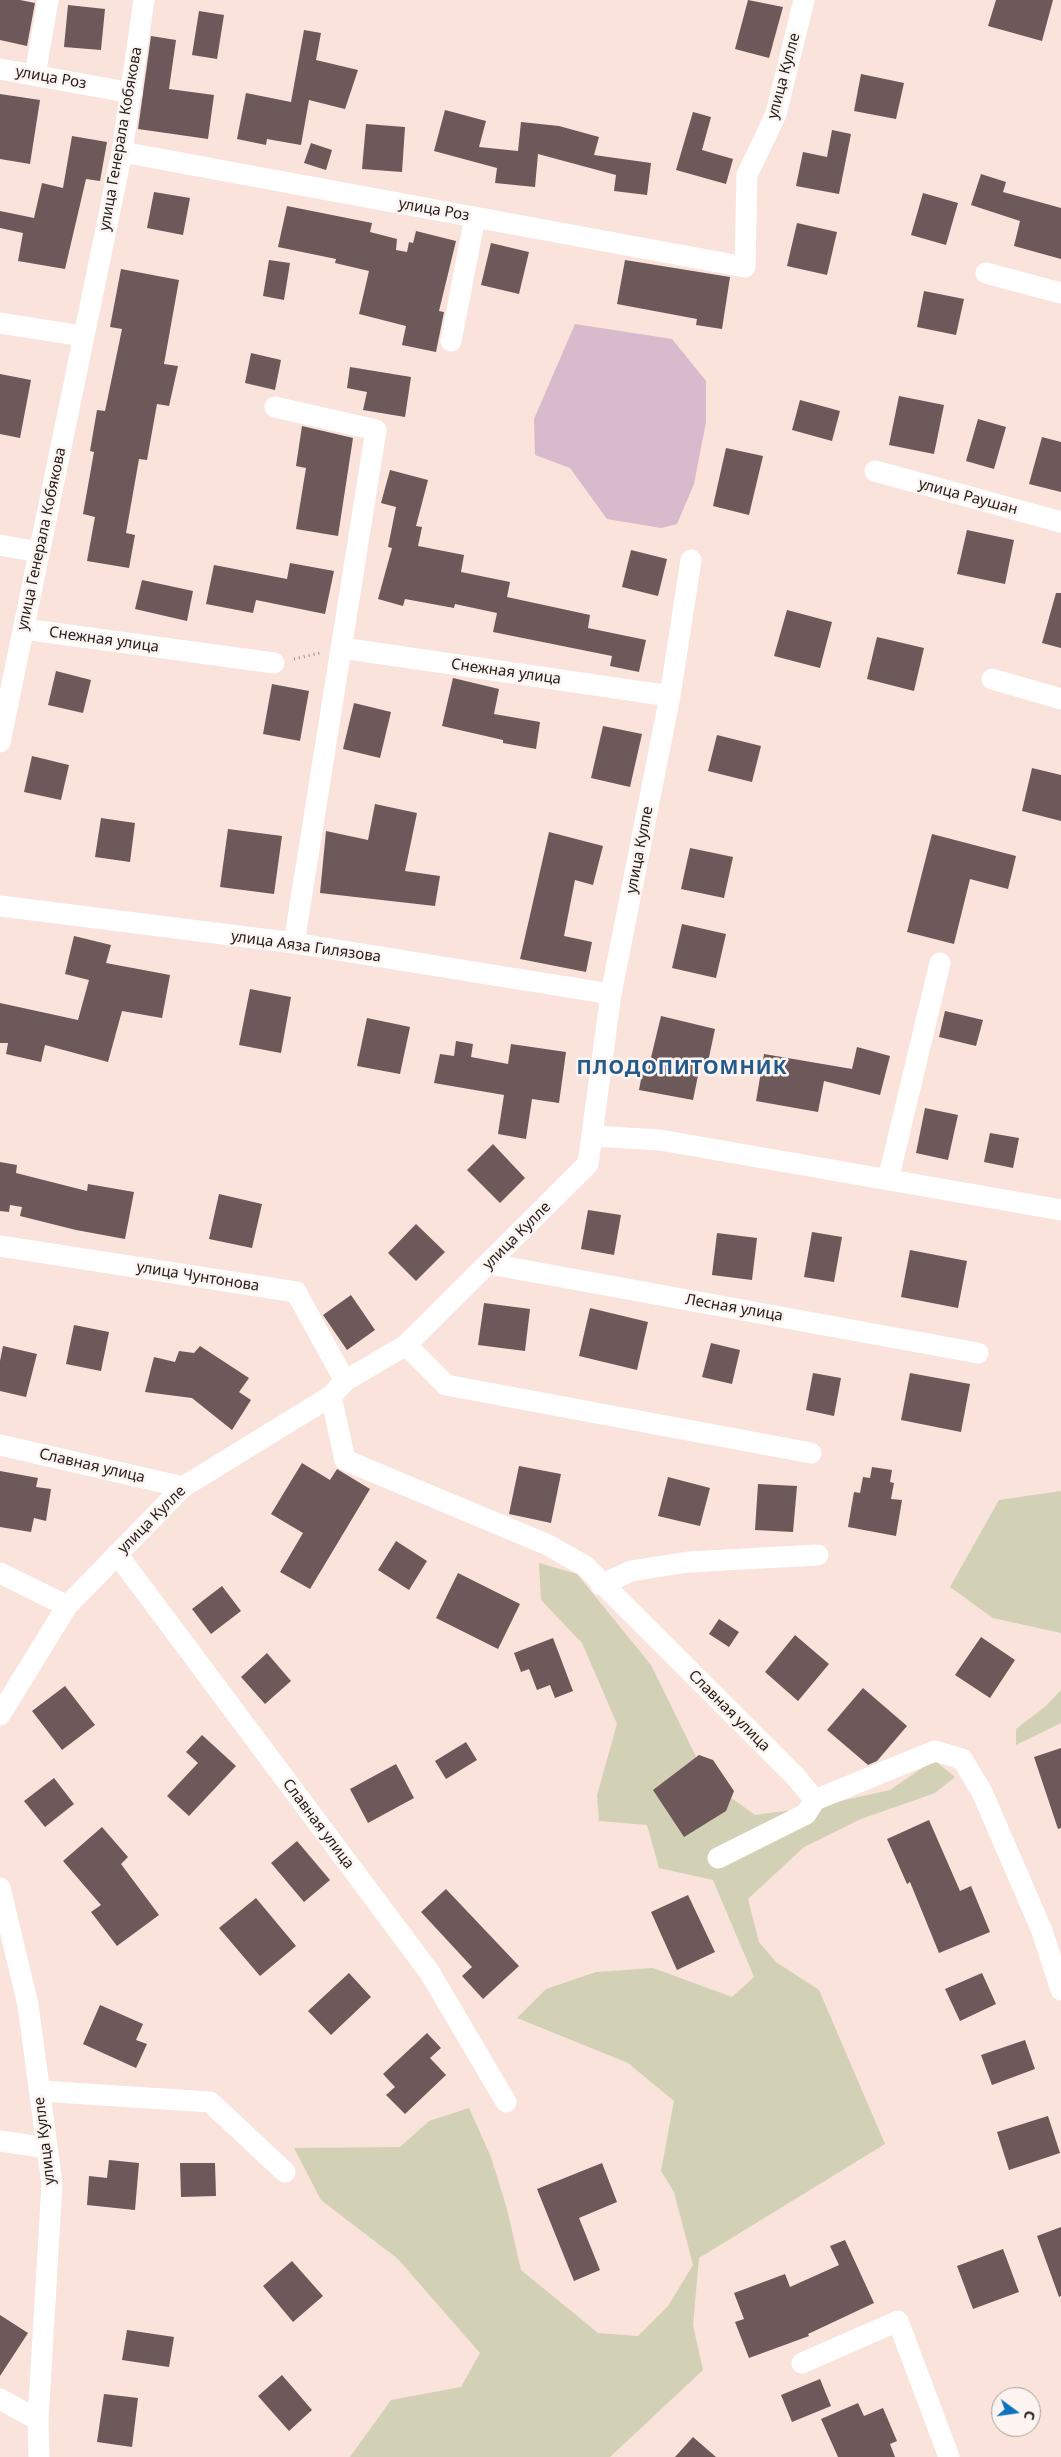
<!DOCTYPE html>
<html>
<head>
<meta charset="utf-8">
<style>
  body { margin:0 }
  #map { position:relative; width:1061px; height:2457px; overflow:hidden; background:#f9e3da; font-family:"Noto Sans",sans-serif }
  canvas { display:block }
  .north { position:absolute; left:991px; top:2387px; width:50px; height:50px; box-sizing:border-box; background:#fcf4f0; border:1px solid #a69e9a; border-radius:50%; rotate:104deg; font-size:14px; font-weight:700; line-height:20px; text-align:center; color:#241d19 }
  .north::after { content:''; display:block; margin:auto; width:18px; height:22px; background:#1073bf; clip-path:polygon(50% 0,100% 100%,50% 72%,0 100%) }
</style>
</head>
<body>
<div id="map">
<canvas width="1061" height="2457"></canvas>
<div class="north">С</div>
</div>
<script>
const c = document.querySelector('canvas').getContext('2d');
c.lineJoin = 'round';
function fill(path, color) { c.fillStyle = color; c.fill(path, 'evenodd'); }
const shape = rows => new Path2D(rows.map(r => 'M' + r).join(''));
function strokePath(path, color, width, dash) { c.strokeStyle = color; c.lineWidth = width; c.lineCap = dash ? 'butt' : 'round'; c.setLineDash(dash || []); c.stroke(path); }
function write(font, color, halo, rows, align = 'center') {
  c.font = font + ' "Noto Sans",sans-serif'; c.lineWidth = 5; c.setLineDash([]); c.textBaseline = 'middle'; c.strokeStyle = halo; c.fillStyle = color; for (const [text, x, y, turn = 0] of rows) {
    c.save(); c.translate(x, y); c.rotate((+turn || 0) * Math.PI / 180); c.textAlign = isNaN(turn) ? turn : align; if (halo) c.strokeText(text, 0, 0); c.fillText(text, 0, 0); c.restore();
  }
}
const green = shape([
  [1061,1491,1061,1633,993,1618,950,1587,999,1500],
  [539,1563,577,1574,651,1665,708,1781,755,1815,814,1807,890,1790,934,1760,955,1777,935,1793,861,1819,804,1847,748,1899,759,1942,776,1962,819,1990,885,2144,699,2258,693,2325,703,2370,610,2457,350,2457,391,2400,461,2387,480,2353,398,2259,321,2200,294,2148,400,2147,429,2121,469,2108,491,2157,507,2209,521,2270,598,2333,638,2336,668,2306,693,2265,674,2192,661,2171,674,2101,628,2063,517,2018,546,1989,596,1972,653,1968,732,1997,754,1977,713,1880,659,1868,647,1825,599,1821,597,1795,617,1724,582,1643,541,1600],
  [1061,1690,1061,1723,1016,1745,1016,1729,1046,1706]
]);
const water = shape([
  [575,324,672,339,706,381,706,422,694,484,677,524,661,528,607,519,570,468,535,455,534,419]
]);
const building = shape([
  [0,0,20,0,35,3,27,46,0,40],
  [748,0,783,7,769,58,735,49],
  [996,0,1053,0,1042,41,988,26],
  [68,5,105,9,101,50,64,47],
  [199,11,224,15,217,59,192,55],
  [304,30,321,33,316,60,358,70,345,109,309,100,301,145,267,139,266,145,237,139,246,93,291,102],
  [151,36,176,40,169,89,214,95,208,139,138,129],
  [861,74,904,83,896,119,854,111],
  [0,94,40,100,30,164,0,159],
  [445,110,486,121,479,147,518,151,521,122,559,126,599,137,594,155,651,163,647,195,614,191,616,175,538,154,535,187,495,183,497,168,434,151],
  [693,112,711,117,702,150,733,159,726,184,676,170],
  [366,124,405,127,402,172,362,169],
  [832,130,851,134,839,194,796,186,803,152,827,157],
  [72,136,107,142,100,181,86,179,65,269,18,261,23,233,0,228,0,211,34,218,42,183,63,188],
  [311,143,332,150,326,170,304,163],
  [981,174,1006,182,1003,192,1061,208,1061,259,1014,246,1020,221,971,205],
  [154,192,190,198,183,235,147,228],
  [923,193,958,203,946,245,911,235],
  [287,206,372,223,370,232,397,239,396,250,407,252,409,242,413,243,416,231,456,241,439,311,444,312,436,352,402,345,406,326,359,314,369,271,335,263,336,259,278,247],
  [797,223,837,232,827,275,787,266],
  [491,243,529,252,519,294,481,285],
  [269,260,290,263,284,300,263,296],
  [625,260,730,277,722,329,696,325,697,319,617,304],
  [121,269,179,280,164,364,178,366,169,406,157,404,147,460,139,459,126,533,135,535,129,568,87,561,95,517,83,514,94,452,90,451,97,410,105,411,122,329,110,327],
  [924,291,964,299,956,335,917,327],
  [251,353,281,360,275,390,245,383],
  [350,367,411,377,405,417,363,410,367,392,347,388],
  [0,374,31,380,20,438,0,434],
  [899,396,944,405,934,454,889,445],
  [800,400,840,411,832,441,792,430],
  [978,419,1006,427,994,469,966,461],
  [302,426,353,438,338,536,296,529,306,468,296,466],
  [1042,437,1061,442,1061,492,1029,484],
  [726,448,763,456,749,515,713,506],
  [390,470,428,480,416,526,422,527,418,546,464,555,461,572,510,582,507,597,590,615,588,628,646,640,639,672,610,666,612,656,493,632,497,613,455,604,454,608,405,599,403,606,378,599,392,548,388,547,396,507,381,503],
  [967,530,1014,540,1005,584,957,574],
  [631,550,667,559,658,596,622,587],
  [290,563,334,571,325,614,256,600,253,613,206,604,214,565,287,579],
  [142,580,193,591,187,621,135,609],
  [1056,593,1061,593,1061,648,1042,643],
  [787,610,832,622,820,668,774,656],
  [877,637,924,648,914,691,867,679],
  [56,671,91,680,83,713,48,705],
  [453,678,499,689,494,714,540,722,536,749,503,743,503,740,442,726],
  [272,684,309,691,300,741,263,734],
  [354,703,391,712,380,758,343,749],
  [603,726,642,734,630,787,591,778],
  [717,735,761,746,752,782,708,771],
  [32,756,69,765,61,800,24,792],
  [1032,768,1061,775,1061,821,1022,811],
  [375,804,417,813,405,871,440,876,435,906,320,893,326,831,368,840],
  [101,818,135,823,130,862,95,857],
  [228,829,282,836,274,894,220,887],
  [549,832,603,846,593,885,575,880,564,936,592,942,586,972,520,959],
  [932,834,1016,856,1008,889,970,879,954,944,907,932],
  [690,848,733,857,724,898,681,889],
  [682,924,726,934,716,978,672,968],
  [74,936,111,945,106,963,170,975,162,1018,122,1011,108,1062,45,1045,41,1062,6,1054,8,1043,0,1043,0,1003,78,1020,89,980,65,974],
  [250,989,291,997,281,1053,239,1045],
  [945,1011,983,1020,976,1046,939,1037],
  [661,1016,715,1029,708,1062,701,1061,693,1100,639,1090,643,1069,648,1070],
  [367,1018,410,1027,400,1074,357,1066],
  [456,1041,473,1044,471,1057,508,1064,511,1044,566,1052,559,1103,532,1099,526,1139,498,1134,504,1095,434,1083,440,1054,454,1056],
  [857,1047,890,1056,880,1095,824,1081,818,1112,756,1101,764,1054,852,1069],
  [925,1108,958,1115,948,1160,916,1153],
  [990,1133,1019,1138,1013,1168,984,1162],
  [493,1144,525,1178,500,1203,467,1170],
  [0,1162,17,1165,16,1173,87,1191,88,1184,134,1192,125,1239,76,1230,20,1216,22,1207,10,1205,9,1212,0,1211],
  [219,1194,262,1204,252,1248,209,1239],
  [588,1210,621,1215,614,1255,581,1249],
  [416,1224,445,1252,416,1281,388,1253],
  [812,1232,842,1237,834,1282,804,1277],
  [717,1233,757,1238,752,1280,712,1275],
  [910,1250,967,1261,958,1308,901,1297],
  [351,1295,375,1330,347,1350,323,1315],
  [484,1303,530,1309,525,1351,478,1345],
  [590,1308,648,1322,637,1370,579,1356],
  [74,1325,109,1332,101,1371,66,1364],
  [711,1343,740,1350,732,1384,702,1377],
  [3,1346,37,1354,26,1397,0,1391,0,1361],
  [200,1346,249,1378,239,1392,251,1400,232,1430,192,1398,145,1392,154,1357,175,1362,179,1351,194,1353],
  [813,1373,841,1378,834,1416,806,1410],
  [910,1373,970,1384,961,1432,901,1420],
  [302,1463,330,1480,337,1469,370,1489,310,1589,280,1572,303,1533,271,1514],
  [519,1466,561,1474,551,1523,509,1514],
  [872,1467,892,1470,890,1482,894,1483,891,1499,902,1500,896,1536,848,1527,854,1492,860,1493,863,1477,870,1478],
  [0,1471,38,1478,36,1487,51,1489,46,1521,34,1518,31,1532,0,1527],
  [668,1477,710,1488,700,1526,658,1516],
  [758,1484,797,1486,793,1532,755,1530],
  [396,1541,427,1561,409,1590,378,1570],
  [458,1573,520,1604,498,1649,436,1618],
  [222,1586,241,1611,211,1634,192,1609],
  [719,1619,739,1632,729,1647,709,1634],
  [795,1635,829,1664,798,1701,765,1672],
  [981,1637,1015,1660,990,1698,955,1675],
  [553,1638,573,1691,555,1698,550,1685,537,1690,529,1669,521,1672,514,1653],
  [267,1653,291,1681,265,1704,241,1677],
  [65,1686,95,1725,62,1750,32,1711],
  [863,1688,907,1726,877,1761,868,1765,827,1730],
  [202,1735,236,1766,189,1816,167,1796,198,1763,186,1752],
  [466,1742,477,1760,446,1779,435,1761],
  [1061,1748,1061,1828,1058,1829,1034,1757],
  [699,1755,713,1760,734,1791,726,1811,684,1837,653,1790],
  [396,1764,414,1798,368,1823,350,1789],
  [54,1778,74,1804,45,1827,24,1801],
  [929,1820,960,1891,971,1886,990,1932,939,1953,910,1882,907,1884,887,1839],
  [102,1827,128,1857,121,1864,159,1915,117,1946,91,1912,101,1905,63,1861],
  [297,1841,330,1880,304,1902,271,1863],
  [446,1889,519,1966,483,1999,462,1976,472,1967,421,1912],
  [688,1895,715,1952,677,1970,651,1912],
  [256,1898,296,1946,260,1976,219,1928],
  [349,1973,371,1997,331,2035,308,2011],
  [982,1973,996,2004,960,2021,945,1989],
  [100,2005,143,2024,136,2040,147,2044,136,2068,83,2044],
  [427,2033,441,2048,430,2058,446,2075,405,2114,386,2095,395,2087,383,2074],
  [1025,2040,1035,2069,992,2085,981,2055],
  [1048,2116,1060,2153,1009,2170,997,2132],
  [109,2160,139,2163,135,2210,87,2205,89,2176,107,2178],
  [180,2163,215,2163,216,2196,181,2197],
  [602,2163,617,2202,579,2218,600,2270,574,2281,537,2189],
  [1061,2227,1061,2296,1059,2297,1037,2236],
  [845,2240,874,2303,808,2334,809,2336,749,2358,735,2322,744,2319,734,2293,785,2274,790,2287,839,2265,830,2246],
  [1003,2249,1019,2292,973,2309,957,2266],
  [292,2261,323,2296,293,2322,263,2286],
  [0,2315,28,2333,0,2376],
  [127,2330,174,2337,169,2367,122,2360],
  [282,2375,312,2410,289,2431,258,2396],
  [820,2379,831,2406,792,2422,781,2395],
  [104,2394,138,2398,132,2447,97,2442],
  [858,2403,864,2416,883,2408,897,2441,890,2444,895,2457,838,2457,821,2419],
  [693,2437,716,2457,675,2457]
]);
const path = shape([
  [294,659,320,653]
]);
const minor = shape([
  [0,69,132,93],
  [35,75,48,0],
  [122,152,745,267,747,175,776,114,804,0],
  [986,273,1061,293],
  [0,323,83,336],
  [451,341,475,217],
  [275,407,376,430,294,943],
  [875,471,1061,522],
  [0,545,39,552],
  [24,629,274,663],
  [342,648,670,696],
  [992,679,1061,699],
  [0,742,122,152,144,0],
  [0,906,294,943,611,994],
  [593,1136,660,1140,1061,1210],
  [888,1180,940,963],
  [0,1246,296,1292,345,1381],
  [490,1264,978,1353],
  [406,1345,446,1385,811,1453],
  [331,1396,345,1460,548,1545,585,1566,795,1776,815,1800,935,1751,962,1759,982,1792,1042,1931,1061,1990],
  [0,1445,183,1487],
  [117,1554,430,1973,506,2102],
  [0,1573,67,1606],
  [601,1585,631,1571,688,1562,818,1555],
  [0,1715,67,1606,183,1487,331,1396,345,1381,406,1345,588,1164,611,994,670,696,691,560],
  [718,1858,806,1814,815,1800],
  [0,1888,28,2005,52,2184,38,2420,39,2457],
  [40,2091,210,2102,285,2172],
  [0,2141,47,2148],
  [802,2363,898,2321,949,2457],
  [0,2399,38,2420]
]);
const streetNames = [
  ["улица Кулле",784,76,-75],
  ["улица Роз",51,78,10],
  ["улица Генерала Кобякова",121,139,-80],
  ["улица Роз",434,210,10],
  ["улица Раушан",968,497,15],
  ["улица Генерала Кобякова",42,539,-78],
  ["Снежная улица",104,640,8],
  ["Снежная улица",506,672,8],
  ["улица Кулле",640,850,-79],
  ["улица Аяза Гилязова",306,947,8],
  ["улица Кулле",517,1236,-45],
  ["улица Чунтонова",198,1277,9],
  ["Лесная улица",734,1308,10],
  ["Славная улица",92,1466,13],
  ["улица Кулле",152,1520,-45],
  ["Славная улица",729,1711,45],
  ["Славная улица",318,1824,53],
  ["улица Кулле",45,2141,-97]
];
const districtNames = [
  ["ПЛОДОПИТОМНИК",682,1068]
];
fill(green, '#d2d1b6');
fill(water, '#d7bacb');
fill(building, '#6d585a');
strokePath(path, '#9d8e87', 3, [1, 4]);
strokePath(minor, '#fff', 21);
write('15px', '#241d19', '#fcf4f0', streetNames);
c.letterSpacing = '1px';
write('bold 20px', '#225a8b', '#fcf4f0', districtNames);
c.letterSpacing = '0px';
</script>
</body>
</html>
